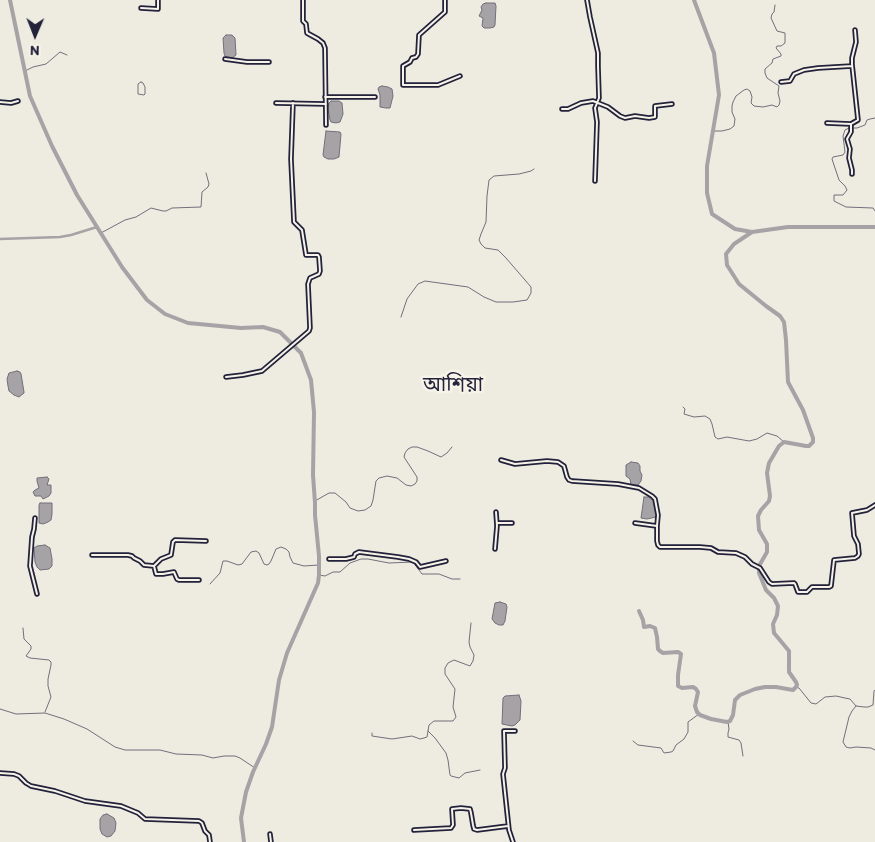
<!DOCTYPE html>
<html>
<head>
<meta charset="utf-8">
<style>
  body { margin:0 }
  #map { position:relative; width:875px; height:842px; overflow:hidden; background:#eeebe1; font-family:Itim,sans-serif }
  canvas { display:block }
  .north { position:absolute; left:10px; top:10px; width:50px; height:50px; -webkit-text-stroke:4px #f7f3e8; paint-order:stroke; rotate:181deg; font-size:14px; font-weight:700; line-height:20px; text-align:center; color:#22223b }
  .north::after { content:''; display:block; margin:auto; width:18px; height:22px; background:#22223b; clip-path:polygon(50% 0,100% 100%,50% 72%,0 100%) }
</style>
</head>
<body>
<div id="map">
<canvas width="875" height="842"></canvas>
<div class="north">N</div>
</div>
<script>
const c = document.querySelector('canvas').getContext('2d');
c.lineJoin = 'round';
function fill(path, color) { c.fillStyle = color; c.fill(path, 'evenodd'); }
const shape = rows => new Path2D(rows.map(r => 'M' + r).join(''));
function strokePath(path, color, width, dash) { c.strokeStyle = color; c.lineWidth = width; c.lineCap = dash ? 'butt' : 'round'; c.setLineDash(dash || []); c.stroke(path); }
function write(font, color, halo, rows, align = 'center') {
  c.font = font + ' Itim,"Noto Sans Bengali",sans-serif'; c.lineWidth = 5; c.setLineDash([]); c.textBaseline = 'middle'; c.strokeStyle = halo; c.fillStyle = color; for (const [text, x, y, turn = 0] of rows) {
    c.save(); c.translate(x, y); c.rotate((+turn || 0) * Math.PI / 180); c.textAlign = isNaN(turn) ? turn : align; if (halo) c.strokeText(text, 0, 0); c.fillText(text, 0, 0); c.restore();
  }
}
const water = shape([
  [486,3,495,3,496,6,495,25,494,27,490,28,484,28,482,26,483,18,479,16,482,10,481,7,483,4,486,3],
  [226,35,232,35,235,38,236,55,232,58,227,57,225,56,224,53,223,38,226,35],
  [382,86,388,87,392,89,393,96,390,108,386,108,380,107,380,95,378,89,379,87,382,86],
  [331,101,339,101,342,103,343,114,340,122,336,123,331,122,330,120,328,109,329,103,331,101],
  [326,131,340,132,341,134,339,157,334,159,328,159,324,157,323,155,326,131],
  [17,371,20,372,21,374,24,392,24,393,19,397,14,395,9,391,8,386,7,379,9,373,17,371],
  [631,462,638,463,640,466,640,471,642,475,641,481,638,485,631,485,630,479,626,476,626,465,631,462],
  [47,477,49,479,47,485,51,485,51,493,49,496,43,499,41,496,35,496,33,492,35,490,39,488,37,481,37,478,47,477],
  [644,497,651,497,654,500,657,513,656,517,647,519,641,518,644,497],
  [40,503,52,503,52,514,51,520,48,522,43,524,39,523,39,505,40,503],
  [45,545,50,548,52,559,52,566,49,569,40,570,37,567,35,562,34,548,37,546,45,545],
  [500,602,506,604,507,607,505,621,503,625,499,625,495,623,492,619,495,603,500,602],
  [519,695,521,701,520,720,515,725,512,726,502,724,503,698,505,696,519,695],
  [107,814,114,818,116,823,115,831,111,836,107,837,102,834,100,829,100,819,103,815,107,814]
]);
const stream = shape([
  [25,71,33,67,46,64,60,52,67,55],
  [141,82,143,83,145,87,145,94,144,95,138,94,138,84,141,82],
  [875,118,870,119,867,120,865,125,857,128,849,128,845,130,843,136,845,152,843,155,833,157,832,159,839,180,845,186,847,190,843,195,834,195,834,201,846,207,873,208,875,211],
  [713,131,722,131,730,129,734,126,735,119,732,112,732,106,733,102,736,96,744,90,747,89,750,91,752,97,751,103,754,106,763,107,772,105,777,107,779,105,780,101,778,93,779,86,767,78,765,73,765,69,772,63,773,59,781,56,781,54,776,48,777,46,781,46,785,43,785,33,777,31,771,18,772,14,774,12,775,5],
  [101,233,125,220,136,217,151,208,163,211,166,211,172,208,201,207,202,192,208,187,209,184,206,173],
  [401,317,407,299,418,284,425,281,468,287,484,297,496,302,513,302,527,300,531,293,531,287,506,258,498,250,485,248,481,244,479,240,481,234,486,222,487,196,489,180,494,176,519,174,531,171,534,169],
  [683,407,685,409,684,414,694,417,705,416,710,419,712,424,715,437,718,439,727,437,749,441,757,439,767,433,777,436,784,442],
  [315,501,329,493,335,493,346,502,350,508,358,511,365,510,371,506,373,500,376,481,379,478,387,476,397,478,406,485,411,486,415,484,417,481,417,477,404,457,405,453,408,449,412,447,417,447,428,451,441,457,447,453,452,447],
  [319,575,325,576,333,572,340,572,350,563,361,559,368,559,389,563,413,562,422,574,439,574,452,579,460,579],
  [210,584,220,573,223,561,227,561,238,565,242,564,251,552,256,551,259,553,264,564,267,565,269,564,271,561,276,549,281,547,286,549,289,552,290,557,293,563,304,566,319,565],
  [23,628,24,639,31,646,31,649,26,656,30,658,49,660,51,662,51,665,48,679,48,686,51,697,45,712],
  [796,687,799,688,811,703,816,704,825,697,836,696,845,698,850,699,856,706,864,707,868,707,873,705,874,691,875,690],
  [856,706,852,711,849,717,843,742,846,747,850,748,856,747,871,748,875,750],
  [0,709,16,714,45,713,64,719,87,729,115,747,125,750,160,750,176,754,202,755,213,758,224,756,235,756,240,758,255,768],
  [728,722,729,729,728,733,728,737,739,740,741,743,743,756],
  [428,731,435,738,446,753,448,760,450,775,451,776,459,778,465,773,480,770],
  [372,733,372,736,392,739,412,736,420,739,424,738,427,737,429,725,434,721,453,721,456,717,453,707,455,689,445,674,445,668,448,663,454,660,470,666,473,661,474,655,470,647,469,642,471,623],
  [633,741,638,745,661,748,664,753,671,752,673,751,676,745,684,739,688,732,688,722,699,714]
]);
const canal = shape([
  [0,239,60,237,71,235,97,227]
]);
const river = shape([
  [10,0,30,96,52,146,77,195,122,267,147,300,165,314,188,323,241,328,263,327,280,332,301,353,311,380,314,412,313,475,315,503,315,515,319,556,319,575,318,583,287,653,279,680,272,727,266,744,253,772,246,792,241,818,244,842],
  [694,0,714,53,719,95,707,166,707,193,712,214,735,229,752,232,788,227,875,227],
  [639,611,643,620,644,627,650,626,655,628,657,637,658,649,660,651,663,653,678,652,681,654,678,675,678,686,682,688,693,687,696,689,698,692,695,706,697,712,700,715,711,719,727,722,730,721,733,715,735,700,740,695,755,689,765,687,776,687,793,690,796,687,797,685,796,682,789,672,789,651,774,633,773,624,777,615,778,606,774,598,766,590,759,573,759,566,767,552,767,544,759,530,758,516,761,510,769,501,770,496,767,473,769,463,779,446,784,442,806,446,809,446,813,442,813,438,803,410,788,382,786,340,784,322,780,316,766,306,739,284,727,265,726,254,734,244,752,232]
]);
const minor = shape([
  [303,0,303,21,306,24,307,33,318,39,323,43,325,48,326,125],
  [445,0,445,12,419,35,418,54,416,57,412,58,410,62,403,66,403,85,438,85,460,76],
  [587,0,590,17,598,53,598,66,599,98,595,108,597,122,595,181],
  [141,8,158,9,158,0],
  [225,59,247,62,269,62],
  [781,82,790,81,794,74,804,70,818,68,852,66],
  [325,97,375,97],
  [0,102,11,103,18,101],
  [276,103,326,104],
  [562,109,568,109,581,103,593,101,608,107,620,116,625,118,635,116,649,118,655,117,655,106,672,104],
  [827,123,851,124,858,120,852,64,852,58,856,42,855,30],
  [851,124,851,132,847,139,850,149,849,158,852,170,852,174],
  [226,377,243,375,262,371,309,331,310,328,308,284,310,278,319,274,320,271,319,257,318,255,306,255,302,230,294,222,291,159,293,103],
  [501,460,515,464,547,461,558,462,564,466,567,477,569,480,572,481,618,484,639,488,652,496,655,499,658,515,657,526],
  [35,518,34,529,32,537,30,566,37,594],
  [497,523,512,523],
  [635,523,657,526,657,541,658,545,660,547,700,547,711,548,718,552,736,553,745,557,752,564,760,568,769,582,772,584,794,583,795,584,798,592,807,592,812,587,829,587,831,586,834,560,855,558,858,556,859,554,858,544,854,536,852,513,867,510,875,505],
  [495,549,497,526,496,512],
  [92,555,128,555,132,556,134,558,140,561,144,565,154,566,161,559,171,555,173,542,175,540,206,541],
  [329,559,346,559,354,557,355,554,359,552,398,557,409,559,416,562,420,567,446,561],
  [154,566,156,574,163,574,174,572,177,579,179,580,199,580],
  [0,773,14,774,19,776,26,783,31,786,55,791,85,801,121,806,138,813,145,819,199,821,202,823,205,831,209,835,210,842],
  [414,830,451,828,453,825,452,809,461,808,470,809,471,813,473,825,474,829,477,830,508,826],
  [270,834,271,842],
  [513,842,509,830,503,774,505,768,504,731,515,731]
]);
const quarterNames = [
  ["আশিয়া",453,386]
];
fill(water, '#a6a3a6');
strokePath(water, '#716f7b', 1);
strokePath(stream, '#716f7b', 1);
strokePath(canal, '#a6a3a6', 2.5);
strokePath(river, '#a6a3a6', 4);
strokePath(minor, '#22223b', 5.5);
strokePath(minor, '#f7f3e8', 2);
write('20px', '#22223b', '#f7f3e8', quarterNames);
</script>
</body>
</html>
